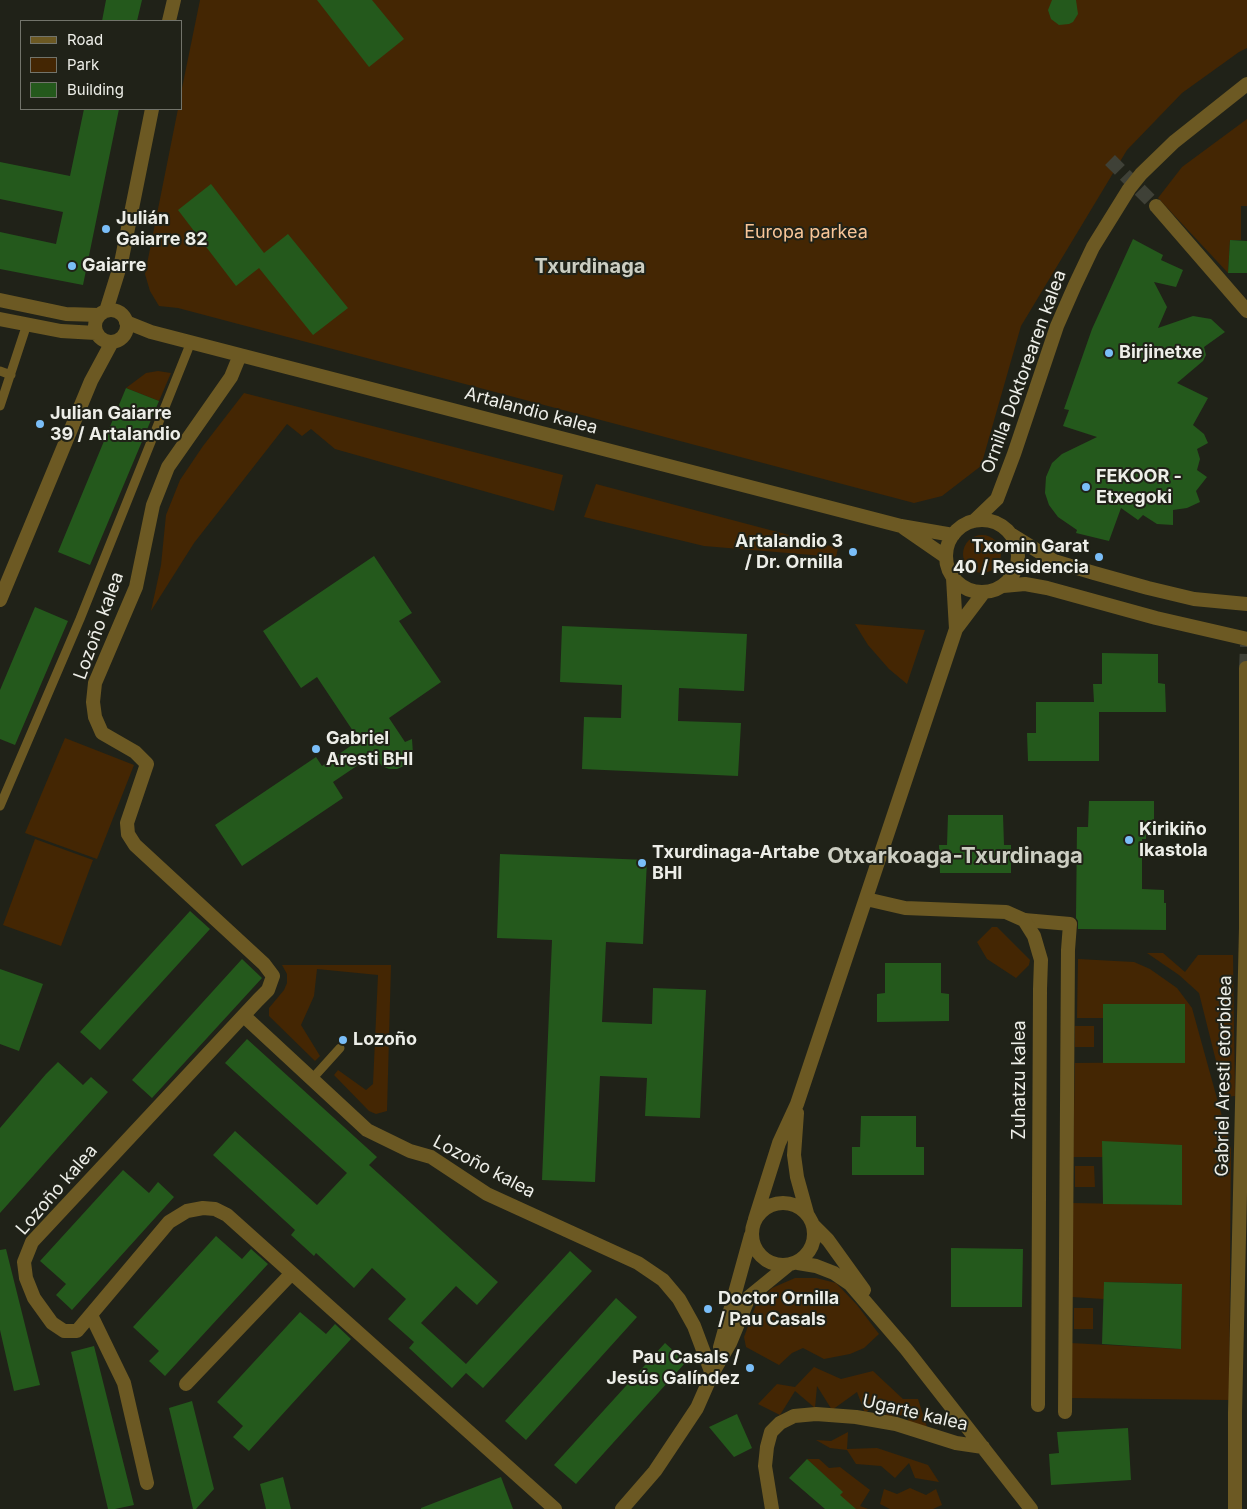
<!DOCTYPE html>
<html>
<head>
<meta charset="utf-8">
<style>
  body { margin:0 }
  #map { position:relative; width:1247px; height:1509px; overflow:hidden; background:#202218; font-family:Inter,sans-serif }
  canvas { display:block }
  .legend { position:absolute; left:20px; top:20px; width:162px; height:90px; box-sizing:border-box; background:#202218; border:1px solid #72746b; margin:0; padding:6px 9px; list-style:none; font-size:15px; color:#edeee8 }
  .legend li { display:flex; align-items:center; gap:10px; height:25px }
  .legend b { width:25px; border:1px solid #72746b }
</style>
</head>
<body>
<div id="map">
<canvas width="1247" height="1509"></canvas>
<ul class="legend">
<li><b style="height:6px;background:#6c5923"></b>Road</li>
<li><b style="height:14px;background:#442603"></b>Park</li>
<li><b style="height:14px;background:#24591c"></b>Building</li>
</ul>
</div>
<script>
const c = document.querySelector('canvas').getContext('2d');
c.lineJoin = 'round';
function fill(path, color) { c.fillStyle = color; c.fill(path, 'evenodd'); }
const shape = rows => new Path2D(rows.map(r => 'M' + r).join(''));
function strokePath(path, color, width, dash) { c.strokeStyle = color; c.lineWidth = width; c.lineCap = dash ? 'butt' : 'round'; c.setLineDash(dash || []); c.stroke(path); }
function write(font, color, halo, rows, align = 'center') {
  c.font = font + ' Inter,sans-serif'; c.lineWidth = 4; c.setLineDash([]); c.textBaseline = 'middle'; c.strokeStyle = halo; c.fillStyle = color; for (const [text, x, y, turn = 0] of rows) {
    c.save(); c.translate(x, y); c.rotate((+turn || 0) * Math.PI / 180); c.textAlign = isNaN(turn) ? turn : align; if (halo) c.strokeText(text, 0, 0); c.fillText(text, 0, 0); c.restore();
  }
}
const green = shape([
  [200,0,1247,0,1247,48,1239,52,1182,93,1127,150,1021,326,981,466,942,496,914,503,178,308,159,306,150,291,145,274,178,109,181,109,181,93],
  [1247,119,1247,206,1241,206,1241,240,1230,240,1228,273,1158,198,1182,167],
  [158,371,171,373,159,401,126,388,146,373],
  [244,393,563,475,554,511,335,449,311,429,302,436,287,424,194,543,151,611,161,565,166,515,180,480,203,446],
  [596,484,838,548,836,557,704,546,584,517],
  '963 554a19 19 0 1 1 38 0a19 19 0 1 1-38 0Z',
  [855,624,925,630,907,684,889,669,868,645],
  [65,738,134,765,97,859,25,833],
  [35,839,93,860,61,946,3,925],
  [992,927,997,927,1030,960,1029,965,1016,978,987,959,977,942],
  [1147,953,1163,953,1185,972,1198,955,1233,955,1235,1096,1225,1097,1199,993,1179,975],
  [1078,959,1134,962,1150,969,1177,988,1192,1008,1231,1149,1229,1400,1072,1398,1071,1343,1181,1349,1182,1284,1105,1282,1104,1299,1072,1297,1073,1203,1182,1205,1182,1145,1102,1157,1073,1157,1075,1063,1185,1062,1184,1004,1104,1004,1103,1018,1077,1018],
  [282,965,391,965,387,1111,376,1114,369,1111,334,1075,338,1070,366,1090,373,1084,378,975,317,969,314,996,301,1025,320,1056,315,1061,269,1016,269,1008,284,990,287,983,287,974],
  [1075,1026,1094,1026,1094,1047,1075,1047],
  [1075,1166,1094,1166,1095,1187,1075,1187],
  [795,1278,816,1278,836,1283,857,1305,879,1334,864,1348,850,1354,824,1359,803,1348,792,1353,779,1365,746,1347,744,1337,756,1305,772,1288],
  [1074,1308,1093,1308,1093,1329,1074,1329],
  [814,1367,841,1379,873,1371,903,1399,918,1399,927,1427,908,1422,909,1415,887,1416,879,1402,865,1413,857,1392,832,1410,817,1386,815,1408,795,1391,780,1415,758,1404,777,1384,795,1387],
  [848,1432,847,1449,877,1448,928,1465,939,1482,915,1478,909,1463,895,1478,881,1466,856,1464,847,1450,830,1448,816,1440,831,1441],
  [807,1459,819,1459,829,1468,840,1467,870,1490,860,1506,868,1509,826,1509,842,1492],
  [910,1488,926,1495,936,1489,942,1505,933,1509,890,1509,880,1504,884,1489,897,1494]
]);
const building = shape([
  [106,0,142,0,137,21,102,21],
  [317,0,372,0,404,39,369,67],
  [1052,0,1076,0,1078,14,1073,22,1069,24,1059,25,1051,19,1048,10],
  [84,109,119,109,83,285,0,269,0,232,56,244,63,212,0,199,0,162,70,176],
  [211,184,264,253,288,234,348,308,313,335,259,268,236,286,178,210],
  [1133,239,1163,255,1161,260,1183,270,1176,287,1154,282,1167,307,1158,328,1193,316,1211,319,1225,332,1204,347,1206,355,1203,361,1177,383,1208,398,1193,425,1204,434,1208,443,1197,449,1200,459,1197,470,1207,477,1196,491,1200,502,1187,508,1173,510,1173,525,1157,524,1143,515,1138,520,1121,508,1109,541,1076,533,1077,530,1058,517,1049,505,1045,493,1046,477,1052,463,1062,454,1097,437,1063,426,1069,410,1064,409,1092,329],
  [1230,240,1247,241,1247,273,1228,273],
  [126,388,159,401,90,565,58,552],
  [374,556,412,613,399,621,441,682,389,718,405,742,412,739,413,754,410,761,404,766,397,769,389,769,382,766,373,755,333,782,343,798,242,866,215,825,316,757,322,766,359,740,317,677,301,688,263,631],
  [35,607,68,621,15,745,0,739,0,690],
  [562,626,747,634,744,691,679,688,678,721,741,723,738,776,582,769,584,717,621,718,622,685,560,682],
  [1102,653,1158,654,1158,683,1165,684,1166,712,1099,712,1099,761,1028,761,1027,733,1036,733,1036,702,1094,702,1093,684,1102,684],
  [1089,801,1154,801,1154,828,1146,828,1146,839,1142,839,1142,889,1164,890,1164,903,1166,903,1166,930,1078,929,1078,921,1076,918,1077,827,1088,827],
  [948,815,1003,815,1004,845,1011,845,1011,873,940,873,939,845,947,845],
  [500,854,647,860,643,944,606,942,602,1022,652,1024,653,988,706,990,700,1118,645,1116,647,1078,600,1076,595,1182,542,1180,552,940,497,938],
  [190,911,210,929,100,1050,80,1032],
  [242,959,262,978,152,1098,132,1080],
  [885,963,941,963,941,993,949,994,949,1021,877,1022,877,994,885,993],
  [0,969,43,984,19,1051,0,1044],
  [1103,1004,1185,1004,1185,1063,1103,1063],
  [247,1039,377,1157,369,1165,498,1282,477,1305,456,1286,421,1323,466,1364,570,1251,592,1271,483,1388,466,1373,452,1388,409,1348,414,1342,388,1319,406,1299,372,1268,354,1288,316,1253,314,1256,291,1235,295,1230,213,1155,235,1131,317,1205,347,1173,225,1063],
  [58,1062,83,1085,91,1077,108,1092,0,1213,0,1128,46,1074],
  [861,1116,916,1116,916,1147,924,1147,924,1175,852,1175,852,1147,860,1147],
  [1102,1141,1182,1145,1182,1205,1103,1204],
  [123,1170,149,1193,158,1182,174,1197,72,1310,56,1295,66,1284,40,1261],
  [216,1236,242,1259,251,1249,268,1264,165,1376,149,1361,159,1351,133,1327],
  [951,1248,1023,1249,1022,1307,951,1307],
  [6,1249,40,1385,14,1391,0,1330,0,1250],
  [1104,1282,1182,1284,1181,1349,1102,1344],
  [616,1298,637,1317,526,1440,505,1421],
  [300,1312,326,1334,335,1324,351,1339,249,1451,233,1437,243,1426,217,1402],
  [665,1343,686,1362,576,1484,554,1465],
  [94,1346,134,1505,115,1509,108,1509,71,1352],
  [192,1401,214,1489,196,1509,193,1509,169,1408],
  [737,1414,752,1448,734,1457,709,1427],
  [1128,1428,1131,1480,1051,1485,1049,1454,1059,1453,1057,1432],
  [807,1459,843,1492,840,1495,856,1509,825,1509,789,1478],
  [283,1477,291,1509,266,1509,260,1484],
  [501,1477,513,1509,421,1509,421,1508]
]);
const pedestrianTunnel = shape([
  [1110,160,1156,206],
  [1246,668,1247,645]
]);
const service = shape([
  [0,371,11,375],
  [0,406,27,324],
  [0,806,80,619,191,342],
  [312,1079,340,1048]
]);
const pedestrian = shape([
  [1156,206,1247,311],
  [1024,920,1070,924,1068,950,1065,1412],
  [1235,1509,1235,1413,1246,928,1246,668]
]);
const minor = shape([
  [169,21,174,0],
  [0,300,66,314,99,315],
  '95 326a16 16 0 1 1 32 0a16 16 0 1 1-32 0Z',
  [106,311,121,263,152,109],
  [0,319,61,331,96,333],
  [126,322,151,332,901,526,953,535],
  [240,355,231,377,168,467,153,505,136,587,95,683,93,702,95,717,102,733,135,752,147,764,127,823,128,834,135,845,264,964,273,976,268,990,258,1000,32,1242,24,1262,26,1278,34,1298,52,1323,64,1331,77,1331,169,1222,187,1211,203,1208,215,1209,227,1215,555,1509],
  '946 556a36 36 0 1 1 72 0a36 36 0 1 1-72 0Z',
  [974,521,997,499,1014,454,1057,326,1075,285,1093,247,1129,189,1141,174,1174,142,1247,84],
  [904,528,946,557],
  [1012,535,1054,561,1094,573,1148,588,1194,599,1247,604],
  [953,578,956,629],
  [1003,586,1025,584,1047,588,1156,618,1247,639],
  [0,600,91,381,112,342],
  [866,899,905,908,1006,912,1024,920,1034,936,1041,960,1040,989,1038,1405],
  [244,1016,367,1130,410,1151,431,1157,487,1194,638,1263,663,1280,679,1299,694,1326,712,1374],
  [797,1113,794,1155,797,1177,807,1213],
  '752 1234a31 31 0 1 1 62 0a31 31 0 1 1-62 0Z',
  [755,1219,779,1143,797,1104,956,629,984,592],
  [814,1226,828,1240,864,1290],
  [798,1263,816,1266,834,1273,850,1284,906,1349,1031,1509],
  [91,1315,124,1383,147,1483],
  [720,1347,751,1235],
  [186,1384,291,1274],
  [622,1509,655,1471,697,1408,712,1374,730,1343,749,1297,787,1266],
  [772,1509,765,1466,767,1447,771,1432,780,1423,794,1416,816,1414,856,1417,896,1424,956,1443,983,1447]
]);
const markers = [
  [106,229,5,"#7abef8"],
  [72,266,5,"#7abef8"],
  [1109,353,5,"#7abef8"],
  [40,424,5,"#7abef8"],
  [1086,487,5,"#7abef8"],
  [853,552,5,"#7abef8"],
  [1099,557,5,"#7abef8"],
  [316,749,5,"#7abef8"],
  [1129,840,5,"#7abef8"],
  [642,863,5,"#7abef8"],
  [343,1040,5,"#7abef8"],
  [708,1309,5,"#7abef8"],
  [750,1368,5,"#7abef8"]
];
const poiNames = [
  ["Julián",116,219],
  ["Gaiarre 82",116,240],
  ["Gaiarre",82,266],
  ["Birjinetxe",1119,353],
  ["Julian Gaiarre",50,414],
  ["39 / Artalandio",50,435],
  ["FEKOOR -",1096,477],
  ["Etxegoki",1096,498],
  ["Artalandio 3",843,542,"right"],
  ["/ Dr. Ornilla",843,563,"right"],
  ["Txomin Garat",1089,547,"right"],
  ["40 / Residencia",1089,568,"right"],
  ["Gabriel",326,739],
  ["Aresti BHI",326,760],
  ["Kirikiño",1139,830],
  ["Ikastola",1139,851],
  ["Txurdinaga-Artabe",652,853],
  ["BHI",652,874],
  ["Lozoño",353,1040],
  ["Doctor Ornilla",718,1299],
  ["/ Pau Casals",718,1320],
  ["Pau Casals /",740,1358,"right"],
  ["Jesús Galíndez",740,1379,"right"]
];
const parkNames = [
  ["Europa parkea",806,233]
];
const streetNames = [
  ["Ornilla Doktorearen kalea",1024,372,-70],
  ["Artalandio kalea",531,411,15],
  ["Lozoño kalea",99,626,-70],
  ["Gabriel Aresti etorbidea",1224,1076,-89],
  ["Zuhatzu kalea",1020,1080,-90],
  ["Lozoño kalea",484,1167,28],
  ["Lozoño kalea",57,1190,-49],
  ["Ugarte kalea",915,1413,13]
];
const quarterNames = [
  ["Txurdinaga",590,267]
];
const districtNames = [
  ["Otxarkoaga-Txurdinaga",955,856]
];
fill(green, '#442603');
fill(building, '#24591c');
strokePath(pedestrianTunnel, '#3f4137', 14, [14, 7]);
strokePath(service, '#6c5923', 9);
strokePath(pedestrian, '#6c5923', 14);
strokePath(minor, '#6c5923', 14);
for (const [x, y, r, color] of markers) { const dot = new Path2D(); dot.arc(x, y, r, 0, 2 * Math.PI); c.fillStyle = color; c.fill(dot); strokePath(dot, '#202218', 2); }
write('bold 18px', '#edeee8', '#202218', poiNames, 'left');
write('18px', '#f9c698', '#202218', parkNames);
write('18px', '#edeee8', '#202218', streetNames);
write('bold 20px', '#cccec2', '#202218', quarterNames);
write('bold 22px', '#cccec2', '#202218', districtNames);
</script>
</body>
</html>
